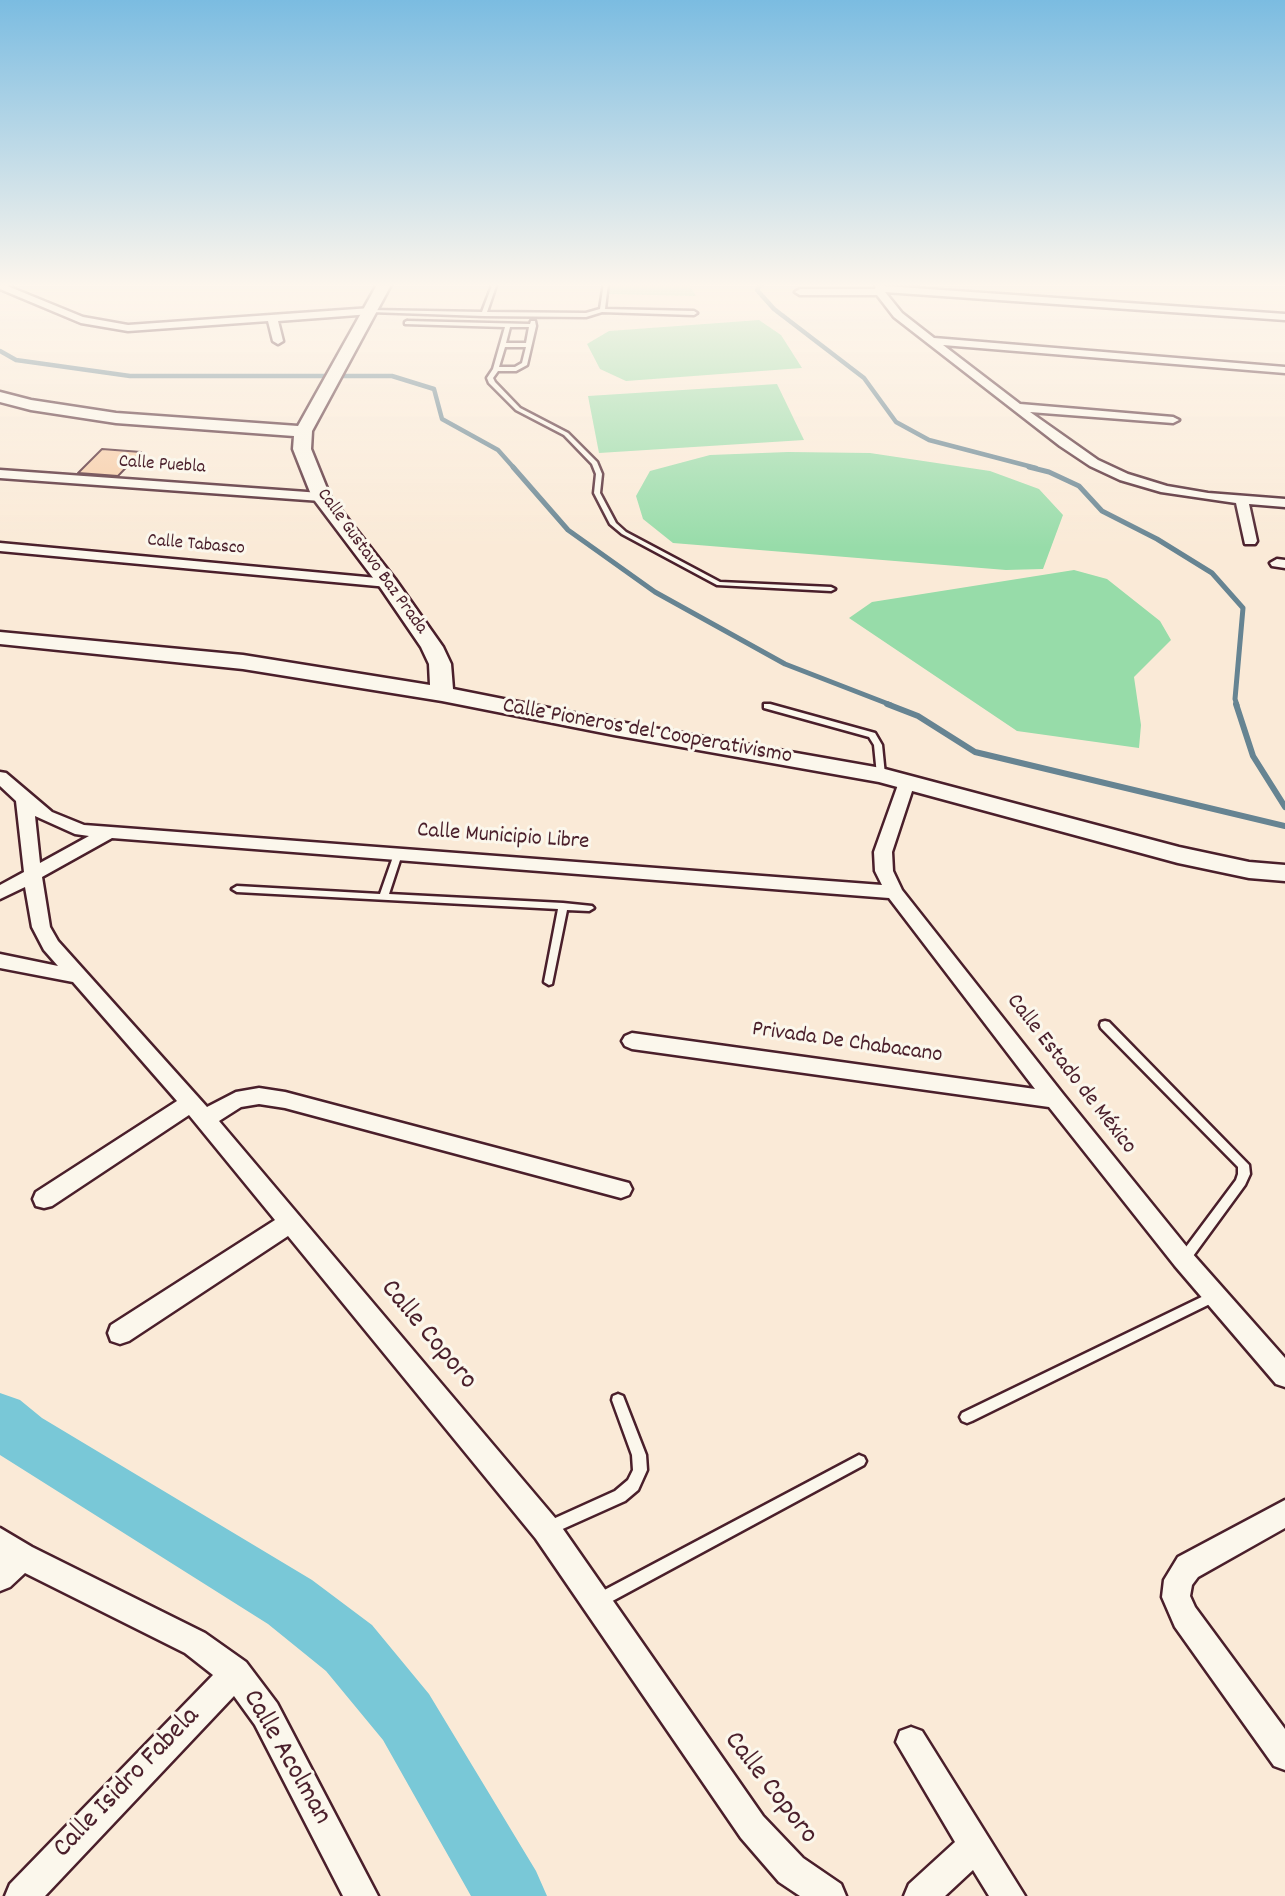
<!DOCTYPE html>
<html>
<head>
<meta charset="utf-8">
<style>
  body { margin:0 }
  canvas { display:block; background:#faead7 }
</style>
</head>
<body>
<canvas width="1285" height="1896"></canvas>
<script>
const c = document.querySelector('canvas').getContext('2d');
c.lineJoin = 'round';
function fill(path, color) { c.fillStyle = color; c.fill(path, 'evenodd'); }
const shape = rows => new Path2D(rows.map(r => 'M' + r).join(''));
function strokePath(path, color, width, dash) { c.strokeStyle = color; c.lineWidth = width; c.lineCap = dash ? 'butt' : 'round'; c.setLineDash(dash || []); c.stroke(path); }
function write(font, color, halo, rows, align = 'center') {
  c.font = font + ' Dekko,sans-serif'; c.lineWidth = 6; c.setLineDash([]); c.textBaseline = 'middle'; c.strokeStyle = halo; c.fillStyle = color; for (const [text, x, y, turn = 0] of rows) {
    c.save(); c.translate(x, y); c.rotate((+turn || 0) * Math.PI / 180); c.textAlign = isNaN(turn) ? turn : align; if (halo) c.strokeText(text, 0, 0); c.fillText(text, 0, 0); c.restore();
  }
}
const green = shape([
  [605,283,688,283,696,296,603,294],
  [759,320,781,335,802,368,626,381,600,369,587,344,609,331],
  [777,384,804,440,599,453,588,396],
  [788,452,870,453,990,471,1039,489,1063,515,1043,569,1006,570,673,543,643,519,636,496,650,471,710,455],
  [1074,570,1107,579,1160,621,1171,640,1134,677,1141,725,1139,748,1017,731,849,618,872,602]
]);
const streamFar2 = shape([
  [762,283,757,290,774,309,864,378,896,422,929,440,1036,468],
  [0,351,16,360,130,376,392,376,434,389,442,419,498,450,514,468]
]);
const streamFar1 = shape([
  [513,467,568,530,655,592,785,664,891,705],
  [1029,467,1049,472,1079,486,1102,511,1157,539,1212,573,1243,608,1235,699,1237,705]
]);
const stream = shape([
  [887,704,918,716,975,752,1285,826],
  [1236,704,1253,756,1285,807]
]);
const river = shape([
  [0,1393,20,1400,42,1418,312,1580,372,1625,429,1694,536,1871,547,1896,471,1896,383,1740,326,1671,268,1624,0,1455,0,1393]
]);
const building = shape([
  [102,449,141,452,118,476,78,473,102,449]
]);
const lane = shape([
  [493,283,497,283,487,312,586,313,600,309,604,283,608,283,605,309,694,311,697,313,694,315,602,312,586,317,484,316,371,312,369,311,371,310,482,312,493,283],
  [407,321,530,324,531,321,535,321,536,326,527,365,516,371,498,371,493,378,495,382,520,408,568,433,597,462,602,474,600,493,616,523,626,532,720,582,831,587,835,589,831,591,717,585,622,534,610,524,594,493,596,474,592,464,564,435,516,410,489,383,487,378,493,369,505,327,405,324,405,322,407,321],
  [510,327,529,327,526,343,506,343,510,327],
  [505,347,526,347,522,363,515,367,499,367,505,347],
  [764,704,770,704,875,733,882,745,885,775,881,778,877,775,874,745,869,737,764,708,764,704],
  [398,851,402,854,389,894,563,903,592,906,594,908,589,911,567,910,552,984,549,985,544,982,558,909,237,892,232,889,237,886,380,894,394,854,398,851],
  [1105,1021,1109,1022,1249,1165,1250,1174,1245,1185,1188,1263,1184,1264,1180,1263,1178,1259,1180,1255,1236,1180,1238,1174,1238,1167,1101,1028,1100,1025,1101,1022,1105,1021],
  [1214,1291,1218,1292,1220,1296,1218,1300,972,1421,967,1423,962,1421,960,1417,962,1413,1214,1291],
  [618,1394,623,1396,646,1455,647,1470,638,1490,625,1501,547,1536,542,1534,540,1529,542,1524,615,1491,628,1480,633,1470,632,1455,612,1400,613,1396,618,1394],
  [859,1455,864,1457,866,1461,864,1465,605,1605,600,1607,595,1605,593,1600,595,1595,859,1455]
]);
const street = shape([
  [0,283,83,317,128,325,371,308,376,311,371,314,278,321,283,341,278,344,273,341,268,321,128,331,81,323,0,289,0,283],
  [876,283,884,283,885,286,1285,314,1285,320,885,292,902,313,934,338,1285,367,1285,373,943,345,1020,404,1173,417,1179,420,1173,423,1030,412,1098,460,1128,474,1167,486,1208,493,1285,499,1285,507,1249,504,1257,541,1255,544,1245,544,1236,503,1161,492,1120,480,1090,466,1060,446,894,317,877,295,800,295,795,292,800,289,875,289,876,283],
  [0,470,321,493,327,497,321,501,0,478,0,470],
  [0,543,388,579,395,583,388,587,0,551,0,543],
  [1277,559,1285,560,1285,568,1272,566,1270,563,1277,559],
  [0,772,6,773,52,812,84,825,882,885,875,871,874,852,899,782,901,778,913,778,915,782,892,852,893,871,902,890,1063,1094,1191,1252,1285,1358,1285,1387,1276,1384,1175,1266,1049,1107,632,1049,625,1046,622,1041,625,1036,632,1033,1035,1089,889,898,112,838,42,877,50,927,58,941,207,1107,236,1092,259,1088,285,1092,629,1183,632,1189,629,1195,621,1198,285,1108,259,1104,241,1107,219,1121,556,1519,763,1816,803,1858,841,1884,846,1896,800,1896,779,1882,741,1838,536,1539,288,1236,129,1341,120,1344,111,1341,108,1333,111,1325,275,1220,189,1115,52,1206,44,1208,36,1206,33,1199,36,1192,177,1101,73,982,0,968,0,954,58,966,44,950,32,927,25,887,0,899,0,885,24,872,16,801,0,786,0,772],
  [35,816,75,834,89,836,40,863,35,816],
  [1285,1500,1285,1528,1198,1577,1192,1585,1190,1596,1195,1607,1285,1729,1285,1770,1274,1766,1175,1627,1162,1597,1164,1580,1178,1557,1285,1500],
  [0,1528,32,1547,205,1633,246,1662,277,1703,378,1896,343,1896,255,1725,234,1696,45,1896,5,1896,10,1884,213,1675,185,1653,25,1573,10,1587,0,1591,0,1528],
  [911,1727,922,1731,1025,1896,989,1896,973,1870,945,1896,904,1896,909,1884,955,1842,896,1742,900,1731,911,1727]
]);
const secondary = shape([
  [378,283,392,283,312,431,311,449,330,496,395,579,443,647,451,664,453,689,614,721,881,768,1179,847,1249,862,1285,865,1285,881,1249,878,1178,863,879,782,614,735,442,701,243,669,0,644,0,632,243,655,430,685,429,664,421,647,380,587,312,497,293,449,294,436,116,423,31,410,0,402,0,392,31,400,116,413,298,426,378,283]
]);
const farStreetnames = [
  ["Calle Puebla",162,466,4],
  ["Calle Tabasco",196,546,5],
  ["Calle Gustavo Baz Prada",371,562,54]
];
const streetNames = [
  ["Calle Pioneros del Cooperativismo",647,733,10],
  ["Calle Municipio Libre",503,838,4],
  ["Privada De Chabacano",847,1044,8],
  ["Calle Estado de México",1070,1075,52]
];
const nearStreetnames = [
  ["Calle Coporo",427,1336,50],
  ["Calle Acolman",285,1758,60],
  ["Calle Isidro Fabela",128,1784,-46],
  ["Calle Coporo",769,1789,52]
];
fill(green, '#97dca9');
strokePath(streamFar2, '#668492', 4.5);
strokePath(streamFar1, '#668492', 5);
strokePath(stream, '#668492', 6);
fill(river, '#79c8d7');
fill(building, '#f6cba5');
strokePath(building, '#4a1f2b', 2);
strokePath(lane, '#4a1f2b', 5);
strokePath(street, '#4a1f2b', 5);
strokePath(secondary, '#4a1f2b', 5);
fill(lane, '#fbf7ec');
fill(street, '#fbf7ec');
fill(secondary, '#fbf7ec');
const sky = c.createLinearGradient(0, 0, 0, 548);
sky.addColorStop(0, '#7bbce1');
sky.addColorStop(0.52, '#fdf6ed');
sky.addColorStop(1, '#fdf6ed00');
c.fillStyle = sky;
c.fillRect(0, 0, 1285, 548);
write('19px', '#4a1f2b', '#fbf7ec', farStreetnames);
write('23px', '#4a1f2b', '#fbf7ec', streetNames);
write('28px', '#4a1f2b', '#fbf7ec', nearStreetnames);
</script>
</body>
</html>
